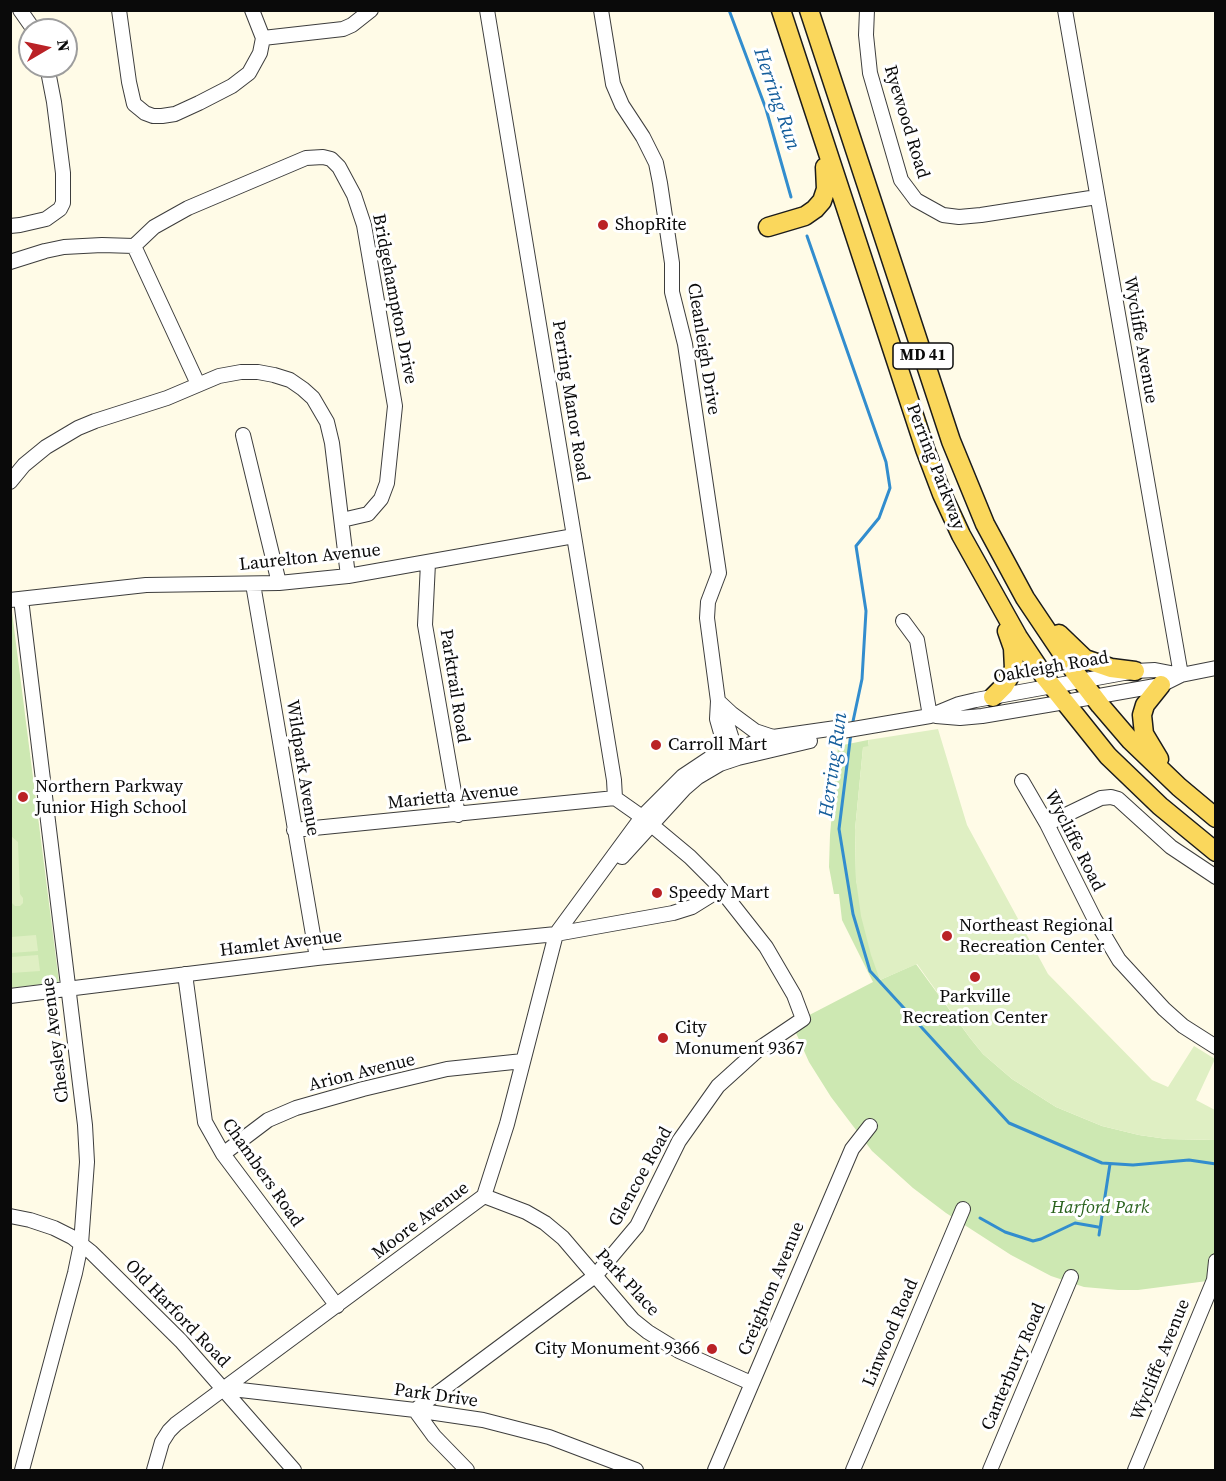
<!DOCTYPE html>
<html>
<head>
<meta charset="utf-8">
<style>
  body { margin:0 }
  #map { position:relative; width:1226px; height:1481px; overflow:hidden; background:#fffbe7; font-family:"Source Serif 4",serif }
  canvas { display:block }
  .frame { position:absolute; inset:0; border:12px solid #0a0a0a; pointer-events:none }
  .north { position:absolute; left:18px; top:18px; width:60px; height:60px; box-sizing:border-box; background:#fff; border:2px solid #9d9d9d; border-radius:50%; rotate:81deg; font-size:16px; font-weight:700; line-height:24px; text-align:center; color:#0a0a0a }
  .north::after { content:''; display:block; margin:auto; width:21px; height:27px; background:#ba2226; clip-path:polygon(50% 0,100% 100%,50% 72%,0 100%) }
</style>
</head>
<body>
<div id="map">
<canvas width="1226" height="1481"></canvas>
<div class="frame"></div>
<div class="north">N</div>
</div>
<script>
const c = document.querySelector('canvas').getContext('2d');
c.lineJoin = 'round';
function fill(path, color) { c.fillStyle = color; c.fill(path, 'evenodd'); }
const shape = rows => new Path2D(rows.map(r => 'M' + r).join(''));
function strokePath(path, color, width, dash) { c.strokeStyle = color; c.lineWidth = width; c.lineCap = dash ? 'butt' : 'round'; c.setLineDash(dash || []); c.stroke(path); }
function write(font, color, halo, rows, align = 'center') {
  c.font = font + ' "Source Serif 4",serif'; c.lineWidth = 6; c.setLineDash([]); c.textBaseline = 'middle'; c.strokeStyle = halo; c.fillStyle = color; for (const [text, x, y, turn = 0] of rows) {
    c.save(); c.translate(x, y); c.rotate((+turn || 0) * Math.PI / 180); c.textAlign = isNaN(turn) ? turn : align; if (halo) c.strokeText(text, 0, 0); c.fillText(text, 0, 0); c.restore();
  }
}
const green = shape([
  [10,612,12,612,59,982,11,988],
  [868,740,869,747,863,748,855,830,856,880,880,980,916,964,970,1038,983,1054,1012,1079,1056,1107,1102,1126,1139,1135,1167,1139,1215,1140,1215,1280,1138,1290,1118,1290,1084,1287,1051,1276,1011,1255,946,1213,913,1188,872,1151,831,1097,809,1062,792,1024,873,982,842,920,839,894,834,894,829,867,830,835,838,746]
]);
const pitch = shape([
  [938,729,967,825,1048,974,1152,1080,1168,1087,1194,1046,1215,1059,1196,1100,1215,1110,1215,1140,1167,1139,1139,1135,1102,1126,1056,1107,1012,1079,983,1054,970,1038,917,964,880,980,871,955,861,916,856,880,855,830,863,747,869,746,868,740],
  [11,836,18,842,20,894,23,898,23,903,20,906,15,906,11,902],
  [36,935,38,951,11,953,11,937],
  [38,955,40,971,11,973,11,957]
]);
const stream = shape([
  [729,10,766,109,791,197],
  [807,236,886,462,890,488,879,518,856,546,866,611,862,679,852,726],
  [851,733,839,829,853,914,870,971,1009,1123,1102,1163,1133,1165,1189,1160,1216,1164],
  [980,1218,1005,1232,1033,1241,1041,1239,1075,1223,1098,1227],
  [1099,1235,1110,1164]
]);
const minor = shape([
  [20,10,34,30],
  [119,10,129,82,134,104,145,113,153,116,162,116,175,114,199,103,232,86,249,73,260,53,263,38,252,10],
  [487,10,574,536,614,780,615,798],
  [601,10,613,84,622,105,643,137,656,163,660,183,672,263,672,292,685,344,719,573,708,602,707,618,718,701,717,719,729,761],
  [867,10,866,35,870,73,901,180,916,200,943,215,959,217,981,215,1097,197],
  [1065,10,1181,675],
  [263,38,343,29,352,25,371,10],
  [10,226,20,225,46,219,60,209,63,203,63,173,54,102,47,66],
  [134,246,198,384],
  [10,262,45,251,64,247,102,245,134,246,154,227,188,208,306,158,323,157,331,159,339,167,354,195,364,225,395,406,387,483,381,499,368,514,342,520],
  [243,435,279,583],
  [10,482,24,465,46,447,78,428,95,421,167,398,219,376,241,372,258,372,274,375,290,380,303,389,313,398,327,422,332,443,348,576],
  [428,563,425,625,458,815],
  [253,584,317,958],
  [21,599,85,1125,87,1162,81,1244,75,1273,22,1470],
  [10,600,146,585,279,583,348,576,574,536],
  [903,621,917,640,930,716],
  [718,701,732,714,755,731,773,737],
  [722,708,737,755],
  [936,716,960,718,982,716,1065,702,1161,685,1181,675,1216,668],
  [835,735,842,731,930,716,959,704,976,700,1135,671,1155,670,1181,675],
  [1022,781,1047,824,1094,918,1119,960,1164,1009,1183,1026,1216,1047],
  [1047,824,1101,798,1111,797,1118,799,1171,847,1216,877],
  [294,830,615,798],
  [622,857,684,789,698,777,720,764,738,758,810,741],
  [185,974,205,1122,223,1154,337,1306],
  [10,996,317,958,556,934,673,913,692,907,721,889],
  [223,1154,268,1120,296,1108,363,1089,447,1069,523,1061],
  [484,1196,526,1212,545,1223,563,1238,633,1320,648,1332,679,1351,751,1383],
  [10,1216,30,1220,54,1228,72,1237,91,1252,181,1341,294,1470],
  [223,1388,415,1410,483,1420,549,1437,636,1470],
  [154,1470,162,1442,169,1431,176,1424,484,1196,507,1124,556,934,642,817,683,776,713,756,773,737,836,728,842,731],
  [467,1470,434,1436,415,1410,595,1276,637,1226,679,1141,718,1086,760,1048,803,1019,794,995,766,947,714,881,690,857,642,817,615,798],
  [715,1470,852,1149,870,1126],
  [853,1470,963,1209],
  [990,1470,1071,1277],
  [1135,1470,1214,1280,1216,1261]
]);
const major = shape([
  [781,10,925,449,942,494,961,535,1018,637,1044,676,1108,756,1160,806,1216,852],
  [809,10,951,441,985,524,1025,598,1074,671,1100,705,1130,740,1179,787,1216,818],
  [768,227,805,216,815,209,822,201,826,189,825,167],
  [1059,634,1085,659,1111,668,1135,671],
  [993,697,1004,686,1014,669,1013,648,1007,631],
  [1159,759,1144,734,1142,715,1145,705,1161,685]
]);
const markers = [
  [603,225,6,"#ba2226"],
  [656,745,6,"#ba2226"],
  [23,797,6,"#ba2226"],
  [657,893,6,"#ba2226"],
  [947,936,6,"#ba2226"],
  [975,977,6,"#ba2226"],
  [663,1038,6,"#ba2226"],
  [712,1349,6,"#ba2226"]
];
const shields = [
  [923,356,60]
];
const shieldNames = [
  ["MD 41",923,356]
];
const streetNames = [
  ["Ryewood Road",906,122,73],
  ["Bridgehampton Drive",394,299,79],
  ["Wycliffe Avenue",1140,340,80],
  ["Cleanleigh Drive",703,349,81],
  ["Perring Manor Road",570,401,81],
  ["Perring Parkway",935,467,69],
  ["Laurelton Avenue",310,558,-6],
  ["Oakleigh Road",1051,668,-10],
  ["Parktrail Road",454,686,81],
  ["Wildpark Avenue",302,768,81],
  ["Marietta Avenue",453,797,-6],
  ["Wycliffe Road",1074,841,63],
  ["Hamlet Avenue",281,944,-7],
  ["Chesley Avenue",56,1040,-97],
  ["Arion Avenue",362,1073,-14],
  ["Chambers Road",262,1173,55],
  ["Glencoe Road",641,1177,-61],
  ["Moore Avenue",421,1221,-37],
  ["Park Place",627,1283,47],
  ["Creighton Avenue",772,1289,-67],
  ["Old Harford Road",177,1314,46],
  ["Linwood Road",891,1333,-67],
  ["Wycliffe Avenue",1161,1360,-68],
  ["Canterbury Road",1014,1367,-67],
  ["Park Drive",436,1396,8]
];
const poiNames = [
  ["ShopRite",615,225],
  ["Carroll Mart",668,745],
  ["Northern Parkway",35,787],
  ["Junior High School",35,808],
  ["Speedy Mart",669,893],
  ["Northeast Regional",959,926],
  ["Recreation Center",959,947],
  ["Parkville",975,997,"center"],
  ["Recreation Center",975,1018,"center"],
  ["City",675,1028],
  ["Monument 9367",675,1049],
  ["City Monument 9366",700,1349,"right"]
];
const parkNames = [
  ["Harford Park",1100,1208]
];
const waterNames = [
  ["Herring Run",776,99,71],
  ["Herring Run",834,765,-82]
];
fill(green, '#cde8b2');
fill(pitch, '#dfefc3');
strokePath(stream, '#328dce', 3);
strokePath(minor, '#3d3d3d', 16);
strokePath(major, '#1b1b1b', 21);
strokePath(minor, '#fff', 14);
strokePath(major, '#fad75c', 18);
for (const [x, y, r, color] of markers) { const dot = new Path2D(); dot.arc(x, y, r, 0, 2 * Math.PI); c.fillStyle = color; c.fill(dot); strokePath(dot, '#fff', 2); }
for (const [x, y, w] of shields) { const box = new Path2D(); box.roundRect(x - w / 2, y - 13, w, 26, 4.5); c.fillStyle = '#fff'; c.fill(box); strokePath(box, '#0a0a0a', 1.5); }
write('bold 16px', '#0a0a0a', null, shieldNames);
write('18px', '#0a0a0a', '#fff', streetNames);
write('18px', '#0a0a0a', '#fff', poiNames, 'left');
write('italic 18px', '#28611b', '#fff', parkNames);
write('italic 20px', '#145d9b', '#fff', waterNames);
</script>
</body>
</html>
